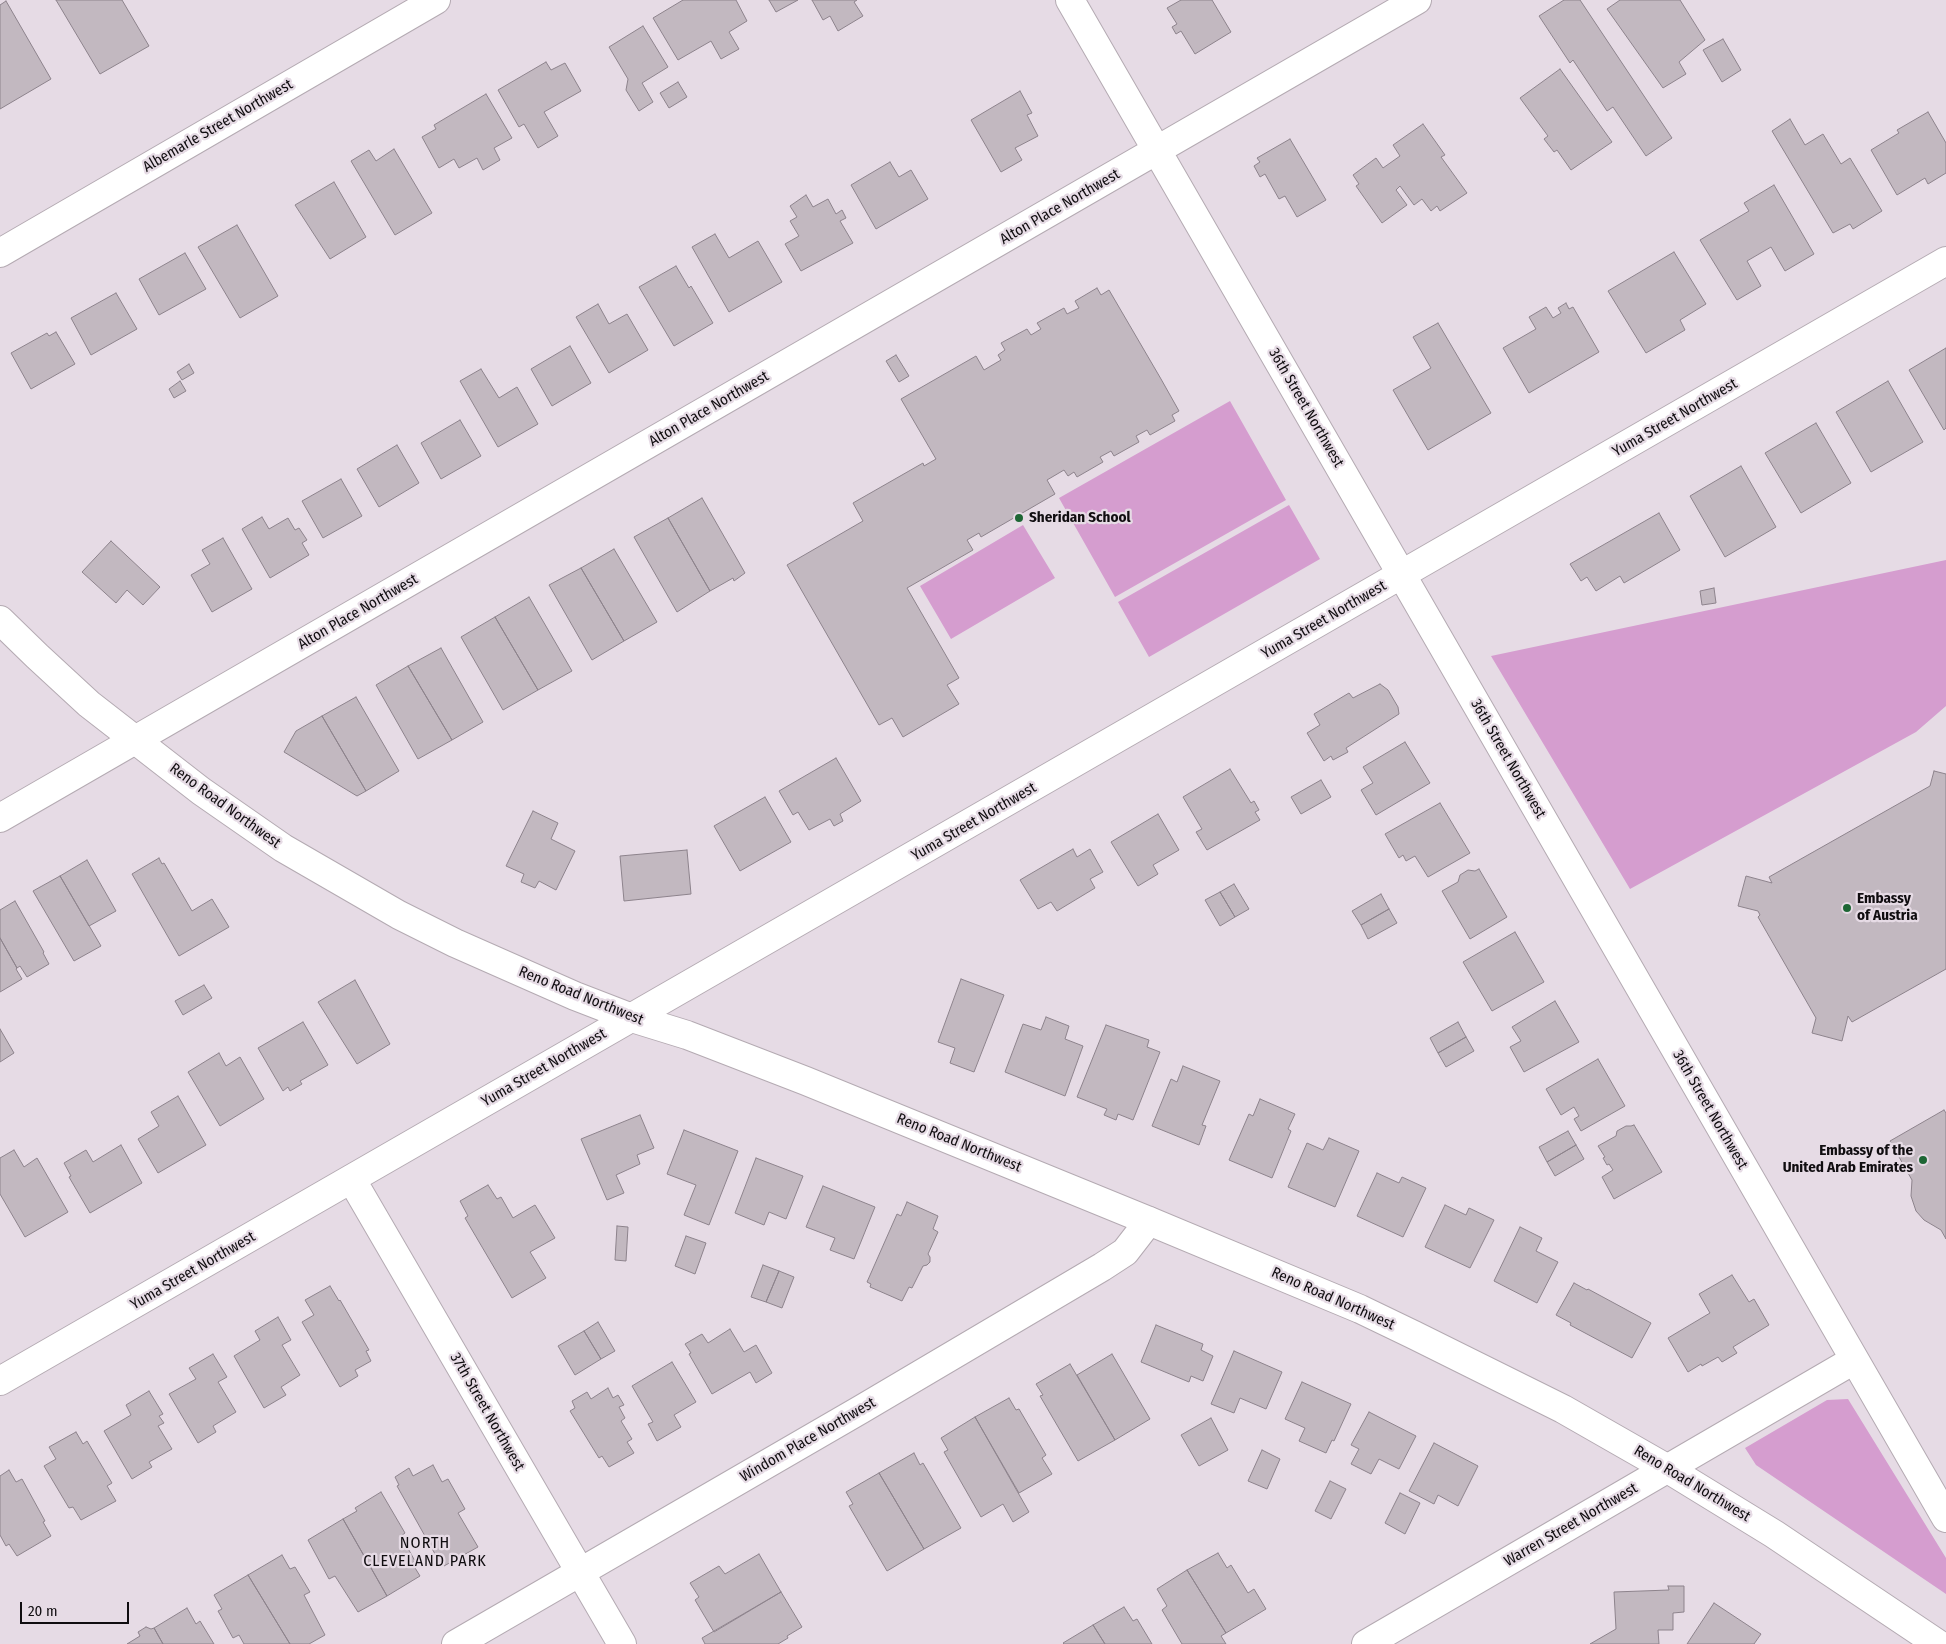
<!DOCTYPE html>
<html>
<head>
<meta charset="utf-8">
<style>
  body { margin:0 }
  #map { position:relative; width:1946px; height:1644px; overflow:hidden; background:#e6dbe5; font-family:"Fira Sans Condensed",sans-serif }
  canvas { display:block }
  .scale { position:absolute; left:20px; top:1602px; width:109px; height:22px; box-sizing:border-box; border:2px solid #100d10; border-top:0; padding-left:6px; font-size:15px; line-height:18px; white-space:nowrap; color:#100d10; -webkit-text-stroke:4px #e6dbe5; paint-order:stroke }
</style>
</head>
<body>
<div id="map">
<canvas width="1946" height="1644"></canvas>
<div class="scale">20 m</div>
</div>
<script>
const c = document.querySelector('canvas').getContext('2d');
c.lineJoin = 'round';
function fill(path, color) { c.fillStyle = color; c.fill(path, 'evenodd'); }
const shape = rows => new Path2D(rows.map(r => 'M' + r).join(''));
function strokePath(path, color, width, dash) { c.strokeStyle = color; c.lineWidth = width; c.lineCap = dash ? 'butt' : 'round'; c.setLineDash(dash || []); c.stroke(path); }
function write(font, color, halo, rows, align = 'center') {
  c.font = font + ' "Fira Sans Condensed",sans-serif'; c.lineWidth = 4.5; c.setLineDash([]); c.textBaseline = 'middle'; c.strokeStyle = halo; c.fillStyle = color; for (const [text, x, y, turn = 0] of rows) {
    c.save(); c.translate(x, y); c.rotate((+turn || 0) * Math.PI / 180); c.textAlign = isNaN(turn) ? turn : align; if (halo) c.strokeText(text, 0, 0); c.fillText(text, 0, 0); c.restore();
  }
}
const green = shape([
  [1230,401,1286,500,1115,597,1059,498],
  [1289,505,1320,559,1149,657,1118,602],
  [1023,525,1055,578,951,639,920,586],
  [1946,560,1946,706,1916,732,1630,889,1491,656],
  [1848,1399,1946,1558,1946,1594,1756,1465,1745,1448,1827,1400]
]);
const building = shape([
  [56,0,122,0,149,46,100,74,56,0],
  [683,0,736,0,747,21,729,32,739,49,721,59,711,41,678,60,653,18,683,0],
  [769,0,798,0,776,12,769,0],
  [812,0,857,0,854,2,863,16,838,31,830,16,823,20,812,0],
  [1181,0,1212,0,1231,32,1195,54,1181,31,1176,34,1172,27,1177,24,1167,8,1181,0],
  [1564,0,1580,0,1672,138,1646,156,1613,107,1607,111,1573,60,1570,63,1539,16,1564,0],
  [1620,0,1680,0,1705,40,1679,62,1686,74,1663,88,1607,9,1620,0],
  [6,1,51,79,0,109,0,5,6,1],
  [643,26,668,67,642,83,653,102,639,111,626,90,628,79,609,47,643,26],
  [1723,39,1741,70,1722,82,1703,50,1723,39],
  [546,62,551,70,565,63,581,91,544,112,558,136,538,148,524,124,519,127,498,90,546,62],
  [1560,69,1612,142,1571,170,1557,150,1554,152,1544,139,1548,136,1520,98,1560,69],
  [678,82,687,97,669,108,660,93,678,82],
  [1020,91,1032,113,1027,115,1038,136,1015,148,1022,160,1001,172,971,120,1020,91],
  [486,94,512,138,494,148,500,160,483,170,477,158,459,168,454,159,439,168,422,137,436,129,434,125,486,94],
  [1928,112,1946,143,1946,173,1928,184,1925,178,1897,195,1871,150,1899,133,1897,130,1928,112],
  [1790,119,1805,145,1823,134,1841,164,1850,158,1882,211,1853,229,1850,224,1833,233,1772,131,1790,119],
  [1423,124,1445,155,1441,157,1467,193,1440,211,1437,206,1431,211,1422,199,1414,205,1400,186,1396,190,1407,205,1382,223,1356,186,1359,184,1353,175,1376,158,1383,168,1400,156,1393,145,1423,124],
  [1290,139,1326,200,1297,217,1285,196,1279,199,1265,174,1260,177,1254,166,1260,162,1257,158,1290,139],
  [394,149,432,213,395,235,351,161,369,150,376,161,394,149],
  [890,162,899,177,911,170,928,199,876,229,851,185,890,162],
  [334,182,366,237,330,259,295,205,334,182],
  [1774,185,1814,254,1785,271,1771,247,1747,261,1761,286,1737,300,1700,240,1749,211,1744,203,1774,185],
  [806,195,813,207,828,199,836,214,842,210,846,218,840,221,853,243,801,271,785,244,799,236,790,221,797,217,790,206,806,195],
  [237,225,278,296,240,318,198,247,237,225],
  [715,234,729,258,758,241,782,282,729,312,692,247,715,234],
  [1674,252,1706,304,1680,320,1685,330,1646,353,1608,291,1674,252],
  [185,253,206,289,159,315,139,279,185,253],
  [676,266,689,288,691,286,713,323,674,346,639,287,676,266],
  [1097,288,1101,295,1109,290,1161,379,1179,411,1172,415,1175,421,1150,435,1147,430,1136,436,1139,442,1114,456,1111,451,1100,457,1103,462,1077,477,1074,472,1068,476,1064,470,1047,480,1055,494,981,537,979,533,967,540,973,550,907,588,959,678,947,685,959,704,903,737,892,718,879,725,787,565,863,521,853,503,923,463,924,466,936,459,901,399,976,356,984,370,1001,360,998,355,1005,350,1001,343,1027,329,1031,335,1041,329,1037,323,1064,308,1067,314,1079,308,1075,301,1097,288],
  [116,293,137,329,91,355,71,318,116,293],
  [1566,303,1569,309,1573,307,1599,352,1529,393,1503,348,1536,329,1529,317,1546,307,1553,318,1561,313,1558,308,1566,303],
  [598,304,609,324,627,314,648,350,609,373,576,317,598,304],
  [1438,323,1491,413,1428,450,1393,390,1431,368,1413,337,1438,323],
  [56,332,75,364,31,389,11,353,47,333,49,336,56,332],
  [570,346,591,383,552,406,531,369,570,346],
  [1946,348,1946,428,1944,430,1909,370,1946,348],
  [896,355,909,376,899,382,886,361,896,355],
  [189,364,194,373,182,380,177,372,189,364],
  [481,369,499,398,517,387,538,424,498,447,460,381,481,369],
  [180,381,186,391,174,398,169,389,180,381],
  [1888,381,1923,442,1871,472,1836,412,1888,381],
  [460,420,481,456,441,479,421,443,460,420],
  [1816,423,1851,483,1801,513,1765,453,1816,423],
  [397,445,419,483,379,507,357,469,397,445],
  [1741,466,1776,527,1725,557,1690,496,1741,466],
  [341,479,362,516,323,538,302,501,341,479],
  [702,498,745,573,734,581,733,578,710,591,668,518,702,498],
  [1659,513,1680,550,1624,583,1620,576,1596,591,1587,577,1581,581,1570,564,1659,513],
  [262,517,269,529,288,518,295,530,299,528,307,540,302,543,309,555,270,578,242,529,262,517],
  [668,518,710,591,677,612,634,537,668,518],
  [223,538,252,589,212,612,191,575,210,564,202,550,223,538],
  [111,541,160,587,143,605,127,590,116,603,82,572,111,541],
  [614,549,657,622,624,641,581,568,614,549],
  [581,568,624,641,592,660,549,585,581,568],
  [1714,588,1716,603,1702,605,1700,591,1714,588],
  [529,597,572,671,538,690,495,617,529,597],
  [495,617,538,690,503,710,461,637,495,617],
  [441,648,483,722,452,740,408,666,441,648],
  [408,666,452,740,418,759,376,685,408,666],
  [1380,684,1388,690,1398,707,1399,714,1346,748,1348,752,1333,760,1331,756,1324,761,1307,733,1320,725,1314,714,1349,693,1353,698,1380,684],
  [356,697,399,771,366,791,322,716,356,697],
  [322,716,366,791,357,796,284,752,296,731,322,716],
  [1405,742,1430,783,1376,815,1361,790,1373,783,1363,767,1405,742],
  [836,758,861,801,840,814,843,821,834,826,830,819,809,830,798,812,793,815,779,791,836,758],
  [1230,769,1251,803,1254,801,1259,810,1255,812,1260,820,1207,850,1196,832,1202,829,1183,797,1230,769],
  [1934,771,1946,774,1946,969,1852,1022,1848,1016,1842,1041,1812,1033,1816,1018,1758,917,1760,915,1758,911,1738,906,1746,876,1772,883,1769,877,1930,786,1934,771],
  [1321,780,1331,797,1301,814,1291,797,1321,780],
  [765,797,791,842,740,871,714,826,765,797],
  [1440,803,1470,853,1428,877,1415,856,1406,861,1403,855,1399,858,1385,834,1440,803],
  [533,811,558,823,551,839,575,851,556,890,539,881,535,888,521,882,524,874,506,866,533,811],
  [1158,814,1179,850,1153,865,1158,874,1138,886,1111,842,1158,814],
  [1073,849,1077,857,1090,849,1103,872,1090,879,1095,888,1057,911,1051,902,1038,909,1020,880,1073,849],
  [687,850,691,894,624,901,620,856,687,850],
  [159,858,162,864,164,863,192,911,212,899,229,927,179,956,132,874,159,858],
  [87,860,116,911,89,926,60,876,87,860],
  [1479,869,1507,917,1470,939,1442,891,1458,882,1460,875,1468,870,1475,871,1479,869],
  [60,876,101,946,74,961,33,891,60,876],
  [1234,884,1249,909,1235,917,1220,892,1234,884],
  [1220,892,1235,917,1220,926,1205,900,1220,892],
  [1381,894,1389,909,1361,925,1352,911,1381,894],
  [15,901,44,952,43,953,49,964,27,977,20,966,17,968,0,938,0,910,15,901],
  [1389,909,1397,923,1368,939,1361,925,1389,909],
  [1515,932,1544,982,1492,1011,1463,962,1515,932],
  [0,938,17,968,16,969,22,979,0,992,0,938],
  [961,979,1004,995,974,1072,950,1063,955,1048,938,1042,961,979],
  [355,980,390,1044,357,1064,318,1002,355,980],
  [204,985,212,998,183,1015,175,1001,204,985],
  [1555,1001,1579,1042,1524,1072,1510,1047,1521,1041,1512,1027,1555,1001],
  [1046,1017,1069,1026,1065,1039,1083,1046,1065,1096,1005,1072,1023,1024,1041,1030,1046,1017],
  [303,1022,328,1065,300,1081,302,1084,290,1091,288,1087,283,1091,258,1048,303,1022],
  [1458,1022,1466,1037,1438,1053,1430,1038,1458,1022],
  [1106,1025,1149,1040,1147,1047,1160,1052,1133,1120,1118,1114,1116,1120,1104,1115,1107,1109,1077,1097,1106,1025],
  [0,1029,14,1053,0,1062,0,1029],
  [1466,1037,1474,1051,1446,1067,1438,1053,1466,1037],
  [219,1053,226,1066,240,1057,264,1099,220,1126,188,1072,219,1053],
  [1598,1059,1625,1106,1581,1131,1574,1119,1579,1116,1574,1107,1561,1115,1546,1089,1598,1059],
  [1183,1066,1220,1081,1202,1125,1206,1126,1199,1145,1152,1126,1171,1079,1177,1082,1183,1066],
  [178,1096,206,1145,158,1173,138,1139,159,1126,151,1112,178,1096],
  [1260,1099,1295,1114,1288,1129,1291,1131,1272,1178,1229,1160,1249,1114,1253,1116,1260,1099],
  [1944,1110,1946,1113,1946,1239,1941,1230,1924,1220,1916,1211,1911,1196,1912,1180,1890,1141,1944,1110],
  [640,1115,654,1148,637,1155,640,1164,616,1175,624,1193,607,1200,581,1139,640,1115],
  [1634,1125,1662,1172,1614,1199,1602,1177,1613,1170,1609,1164,1607,1165,1603,1158,1605,1157,1598,1146,1616,1136,1617,1131,1626,1126,1631,1126,1634,1125],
  [684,1130,738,1151,709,1225,684,1215,696,1185,667,1174,684,1130],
  [1568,1131,1576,1145,1547,1162,1539,1147,1568,1131],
  [1329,1138,1359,1151,1335,1207,1288,1187,1307,1143,1323,1150,1329,1138],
  [121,1145,142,1183,90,1213,69,1177,71,1176,64,1163,86,1150,93,1162,121,1145],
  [1576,1145,1584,1159,1555,1176,1547,1162,1576,1145],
  [14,1150,24,1167,37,1158,68,1212,25,1237,0,1194,0,1158,14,1150],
  [756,1158,803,1176,786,1219,769,1212,764,1225,735,1213,756,1158],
  [1377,1173,1399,1183,1402,1177,1426,1188,1403,1237,1357,1216,1377,1173],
  [488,1185,497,1199,501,1197,513,1218,535,1205,555,1238,530,1252,546,1278,512,1298,465,1218,468,1216,460,1201,488,1185],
  [823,1186,875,1207,854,1259,830,1250,835,1238,806,1227,823,1186],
  [907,1202,938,1216,933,1229,938,1232,928,1254,930,1257,930,1262,927,1265,923,1266,912,1288,909,1287,902,1301,870,1287,871,1284,867,1282,897,1214,901,1216,907,1202],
  [1445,1205,1466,1215,1469,1208,1494,1220,1470,1268,1425,1247,1445,1205],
  [617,1226,628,1227,626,1261,615,1260,617,1226],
  [1520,1227,1542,1238,1536,1251,1558,1262,1537,1303,1494,1281,1520,1227],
  [686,1236,706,1243,695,1274,675,1266,686,1236],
  [763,1265,779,1271,766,1302,751,1297,763,1265],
  [779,1271,794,1277,782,1308,766,1302,779,1271],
  [1732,1275,1749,1302,1754,1299,1769,1325,1733,1347,1737,1353,1722,1362,1718,1357,1702,1366,1701,1364,1688,1372,1668,1338,1710,1313,1699,1294,1732,1275],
  [1574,1283,1587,1290,1588,1289,1651,1323,1632,1358,1570,1325,1571,1323,1556,1315,1574,1283],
  [330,1286,339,1301,340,1300,369,1350,366,1351,371,1361,355,1370,358,1376,340,1387,302,1322,314,1315,305,1300,330,1286],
  [278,1317,291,1340,282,1345,300,1375,281,1387,286,1395,264,1408,234,1356,260,1340,255,1331,278,1317],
  [598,1322,615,1351,601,1359,584,1331,598,1322],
  [1156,1325,1203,1344,1201,1350,1213,1356,1203,1381,1191,1376,1189,1382,1141,1362,1156,1325],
  [730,1329,744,1352,756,1345,772,1373,756,1383,750,1372,712,1394,689,1354,691,1353,685,1344,702,1334,708,1343,730,1329],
  [584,1331,601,1359,575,1375,558,1346,584,1331],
  [1234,1351,1282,1372,1266,1409,1240,1398,1234,1413,1211,1404,1234,1351],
  [213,1354,227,1377,218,1382,236,1412,213,1426,216,1432,198,1443,169,1394,196,1379,189,1368,213,1354],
  [1112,1354,1150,1419,1115,1440,1077,1375,1112,1354],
  [672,1362,696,1402,674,1415,681,1427,657,1441,648,1424,653,1422,632,1386,672,1362],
  [1070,1364,1115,1440,1078,1461,1040,1396,1043,1395,1036,1384,1070,1364],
  [1302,1382,1351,1404,1334,1441,1332,1440,1326,1453,1299,1441,1305,1428,1285,1419,1302,1382],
  [608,1388,613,1398,618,1395,624,1405,619,1407,625,1418,621,1421,632,1439,627,1442,634,1453,609,1467,602,1456,599,1458,570,1411,575,1408,572,1401,587,1392,591,1399,608,1388],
  [149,1391,163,1414,159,1416,164,1423,158,1426,172,1449,149,1462,152,1467,132,1479,104,1431,131,1415,126,1405,149,1391],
  [1009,1398,1016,1410,1019,1409,1046,1455,1042,1458,1052,1474,1019,1493,975,1417,1009,1398],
  [1369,1412,1416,1436,1399,1469,1379,1459,1371,1474,1351,1464,1359,1449,1351,1445,1369,1412],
  [975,1417,1029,1512,1013,1522,1003,1504,981,1517,944,1452,948,1450,941,1438,975,1417],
  [1211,1418,1228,1450,1199,1466,1181,1435,1211,1418],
  [76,1432,83,1444,87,1441,112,1483,107,1486,116,1501,81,1520,73,1507,69,1508,44,1466,56,1459,49,1447,76,1432],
  [1434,1443,1478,1466,1458,1506,1438,1495,1434,1504,1409,1491,1434,1443],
  [1262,1450,1280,1459,1267,1489,1248,1481,1262,1450],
  [914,1453,920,1465,923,1463,961,1528,924,1549,879,1473,914,1453],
  [433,1465,442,1482,448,1479,465,1509,458,1513,478,1547,444,1566,437,1553,435,1554,397,1486,399,1485,395,1477,409,1468,413,1476,433,1465],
  [9,1470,16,1482,22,1479,45,1521,43,1522,51,1536,17,1556,9,1544,6,1546,0,1535,0,1476,9,1470],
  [879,1473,924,1549,887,1571,849,1506,853,1504,846,1492,879,1473],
  [1330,1481,1346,1489,1331,1519,1315,1511,1330,1481],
  [381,1492,405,1533,401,1536,415,1561,412,1563,420,1576,387,1596,343,1519,357,1511,355,1508,381,1492],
  [1400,1493,1420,1503,1405,1534,1385,1523,1400,1493],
  [343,1519,387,1596,358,1612,335,1576,329,1579,308,1540,343,1519],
  [1218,1553,1227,1568,1231,1565,1248,1593,1254,1589,1266,1609,1226,1633,1187,1570,1218,1553],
  [759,1554,781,1592,714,1632,695,1600,699,1597,690,1583,719,1566,725,1574,759,1554],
  [282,1555,290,1569,295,1567,310,1592,304,1595,325,1635,309,1644,290,1644,248,1575,282,1555],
  [1187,1570,1226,1633,1221,1636,1226,1644,1182,1644,1162,1610,1167,1606,1157,1589,1187,1570],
  [248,1575,290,1644,244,1644,239,1635,233,1638,218,1611,222,1609,214,1595,248,1575],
  [1668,1586,1684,1586,1684,1612,1673,1613,1673,1630,1658,1630,1659,1644,1590,1644,1616,1629,1614,1592,1669,1590,1668,1586],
  [781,1592,802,1627,787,1636,788,1638,778,1644,705,1644,702,1638,781,1592],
  [1714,1603,1761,1634,1754,1644,1687,1644,1714,1603],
  [1124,1607,1133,1621,1137,1619,1152,1644,1105,1644,1093,1625,1124,1607],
  [187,1608,196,1624,200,1621,214,1644,163,1644,154,1628,187,1608],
  [1093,1625,1105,1644,1064,1644,1063,1643,1093,1625],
  [146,1627,151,1629,154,1628,163,1644,127,1644,140,1636,138,1632,146,1627]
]);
const street = shape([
  [1070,0,1946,1518],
  [0,818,1417,0],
  [352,1180,622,1644],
  [0,1381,1946,261],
  [456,1644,860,1410,1102,1267,1125,1252,1149,1221],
  [1366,1644,1854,1360]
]);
const secondary = shape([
  [0,253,436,0],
  [0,620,37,656,89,704,201,791,283,848,399,915,455,943,575,996,632,1018,687,1035,806,1081,1149,1221,1360,1309,1414,1335,1563,1409,1668,1469,1774,1534,1938,1644]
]);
const markers = [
  [1019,518,5,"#1d6634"],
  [1847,908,5,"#1d6634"],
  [1923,1160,5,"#1d6634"]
];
const streetNames = [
  ["Albemarle Street Northwest",218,126,-30],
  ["Alton Place Northwest",1060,207,-30],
  ["36th Street Northwest",1306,408,60],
  ["Alton Place Northwest",709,409,-30],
  ["Yuma Street Northwest",1675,418,-30],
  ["Alton Place Northwest",358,612,-30],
  ["Yuma Street Northwest",1324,620,-30],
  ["36th Street Northwest",1508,759,60],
  ["Reno Road Northwest",225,806,36],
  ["Yuma Street Northwest",974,822,-30],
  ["Reno Road Northwest",581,996,22],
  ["Yuma Street Northwest",544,1068,-30],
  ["36th Street Northwest",1710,1110,60],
  ["Reno Road Northwest",959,1143,22],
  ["Yuma Street Northwest",193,1271,-30],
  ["Reno Road Northwest",1333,1299,24],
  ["37th Street Northwest",487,1412,60],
  ["Windom Place Northwest",808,1440,-30],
  ["Reno Road Northwest",1692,1484,31],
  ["Warren Street Northwest",1571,1525,-30]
];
const poiNames = [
  ["Sheridan School",1029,518],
  ["Embassy",1857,899],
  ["of Austria",1857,916],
  ["Embassy of the",1913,1151,"right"],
  ["United Arab Emirates",1913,1168,"right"]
];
const neighbourhoodNames = [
  ["NORTH",425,1544],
  ["CLEVELAND PARK",425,1562]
];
fill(green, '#d59dcf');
fill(building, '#c2b8c0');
strokePath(building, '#8d838c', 1);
strokePath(street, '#b4aab2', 30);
strokePath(secondary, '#b4aab2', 30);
strokePath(street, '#fff', 28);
strokePath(secondary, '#fff', 28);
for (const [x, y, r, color] of markers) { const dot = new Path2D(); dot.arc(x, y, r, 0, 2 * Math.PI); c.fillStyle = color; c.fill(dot); strokePath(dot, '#e6dbe5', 2); }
write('15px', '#100d10', '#e6dbe5', streetNames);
write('bold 15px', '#100d10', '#e6dbe5', poiNames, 'left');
c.letterSpacing = '1px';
write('16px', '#100d10', '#e6dbe5', neighbourhoodNames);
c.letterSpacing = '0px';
</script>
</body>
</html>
